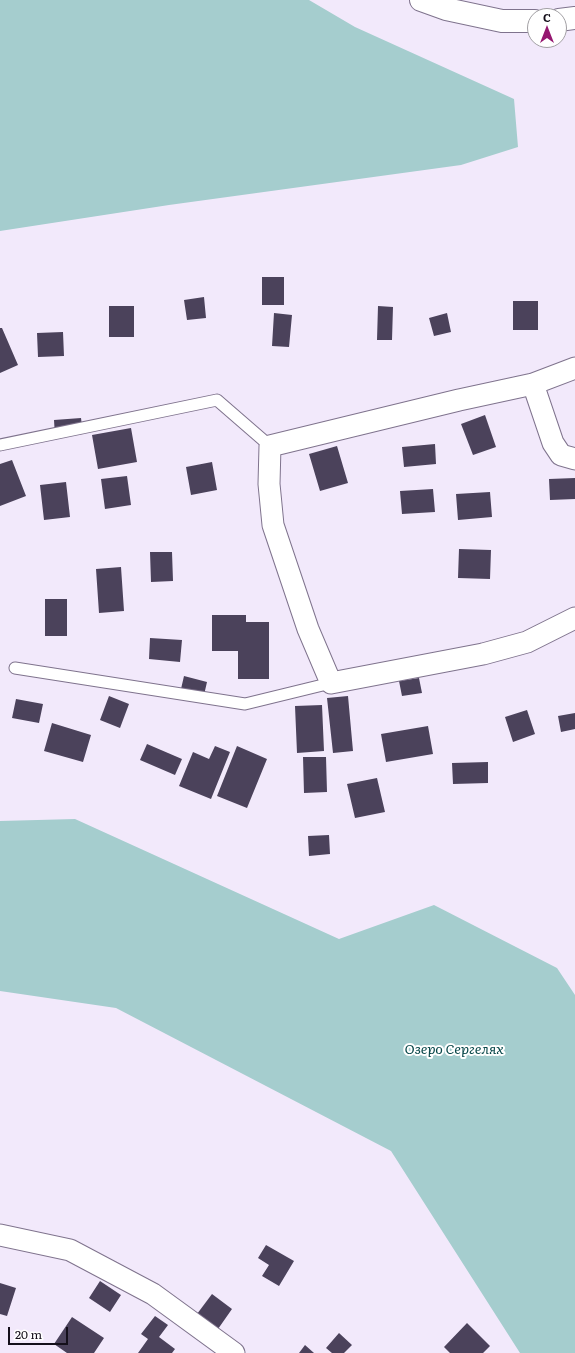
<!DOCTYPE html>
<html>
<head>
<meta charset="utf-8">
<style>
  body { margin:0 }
  #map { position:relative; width:575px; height:1353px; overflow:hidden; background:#f2e9fb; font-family:Literata,serif }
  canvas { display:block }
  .north { position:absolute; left:527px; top:8px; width:40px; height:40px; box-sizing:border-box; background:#fff; border:1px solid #a19fa3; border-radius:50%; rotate:0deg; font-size:11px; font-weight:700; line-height:16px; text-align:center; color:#140f1a }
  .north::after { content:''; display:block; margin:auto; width:14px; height:18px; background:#951770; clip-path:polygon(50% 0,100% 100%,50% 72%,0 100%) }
  .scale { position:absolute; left:8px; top:1327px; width:60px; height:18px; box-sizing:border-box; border:2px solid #140f1a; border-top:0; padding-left:5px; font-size:12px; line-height:14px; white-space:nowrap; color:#140f1a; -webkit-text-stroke:3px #fff; paint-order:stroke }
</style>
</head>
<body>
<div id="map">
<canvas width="575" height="1353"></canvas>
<div class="north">С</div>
<div class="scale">20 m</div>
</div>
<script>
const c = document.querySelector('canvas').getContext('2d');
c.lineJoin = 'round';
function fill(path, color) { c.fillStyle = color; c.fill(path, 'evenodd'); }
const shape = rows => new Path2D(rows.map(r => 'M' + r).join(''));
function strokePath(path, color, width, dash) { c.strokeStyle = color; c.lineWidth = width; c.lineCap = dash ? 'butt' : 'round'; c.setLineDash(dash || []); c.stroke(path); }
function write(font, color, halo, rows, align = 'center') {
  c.font = font + ' Literata,serif'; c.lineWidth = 4; c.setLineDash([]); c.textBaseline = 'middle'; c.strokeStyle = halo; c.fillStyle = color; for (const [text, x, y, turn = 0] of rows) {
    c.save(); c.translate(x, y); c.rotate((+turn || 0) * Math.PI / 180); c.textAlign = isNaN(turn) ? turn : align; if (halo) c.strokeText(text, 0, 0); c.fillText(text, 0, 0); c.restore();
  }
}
const water = shape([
  [0,0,309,0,355,27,514,99,518,147,461,165,169,205,0,231],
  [75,819,339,939,434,905,557,968,575,995,575,1353,520,1353,391,1151,116,1008,0,991,0,821]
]);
const building = shape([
  [262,277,284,277,284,305,262,305],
  [204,297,206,318,187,320,184,300],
  [513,301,538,301,538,330,513,330],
  [109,306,134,306,134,337,109,337],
  [378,306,393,307,392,340,377,340],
  [274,313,292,315,289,347,272,346],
  [447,313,451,332,434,336,429,318],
  [0,328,2,328,18,365,0,373],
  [63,332,64,356,38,357,37,333],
  [485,415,496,447,473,455,461,424],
  [81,418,83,434,55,436,54,420],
  [131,428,137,462,98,469,92,435],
  [435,444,436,464,404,467,402,447],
  [337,446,348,483,320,491,309,454],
  [12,460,26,496,0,506,0,464],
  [212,462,217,490,191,495,186,467],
  [127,476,131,505,105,509,101,479],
  [575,478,575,499,550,500,549,479],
  [66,482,70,517,44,520,40,485],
  [433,489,435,512,402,514,400,491],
  [490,492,492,517,458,520,456,494],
  [459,549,491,550,490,579,458,578],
  [150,552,172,552,173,581,151,582],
  [121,567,124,611,99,613,96,569],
  [45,599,67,599,67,636,45,636],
  [212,615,246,615,246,622,269,622,269,679,238,679,238,651,212,651],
  [150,638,182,640,180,662,149,659],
  [184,676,207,682,204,695,181,689],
  [419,678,422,693,402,696,399,681],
  [109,696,129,704,120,728,100,720],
  [348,696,353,751,333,753,327,698],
  [16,699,43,704,39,723,12,718],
  [322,705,324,751,297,753,295,706],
  [527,710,535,734,513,742,505,717],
  [575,713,575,729,561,732,558,716],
  [52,723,91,735,83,762,44,751],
  [428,726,433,754,386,762,381,734],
  [147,744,182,759,175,775,140,760],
  [215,746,230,752,211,799,179,786,193,752,209,759],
  [237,746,267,759,247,808,217,796],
  [303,757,326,757,327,792,304,793],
  [488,762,488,783,453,784,452,763],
  [377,778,385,812,355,818,347,784],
  [329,835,330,854,309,856,308,836],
  [266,1245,294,1261,279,1286,262,1276,269,1265,258,1258],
  [100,1281,121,1295,110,1312,89,1298],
  [0,1283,16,1288,7,1316,0,1314],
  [212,1294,232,1309,218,1329,197,1314],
  [155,1316,168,1325,159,1337,175,1349,172,1353,138,1353,148,1339,141,1334],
  [72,1317,104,1338,94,1353,67,1353,54,1344],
  [467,1323,490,1346,483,1353,450,1353,444,1347],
  [339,1333,352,1345,344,1353,332,1353,326,1348],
  [305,1345,314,1353,299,1353]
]);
const service = shape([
  [0,445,217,400,270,446],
  [15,668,245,704,331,683]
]);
const minor = shape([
  [575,368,533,384,459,400,270,446,269,484,273,525,308,629,331,683,483,654,527,642,575,618],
  [533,384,553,443,561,455,575,459],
  [0,1235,70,1250,153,1294,234,1353]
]);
const secondary = shape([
  [421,0,446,9,502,21,535,21],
  [559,20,575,18]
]);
const waterNames = [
  ["Озеро Сергелях",454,1050]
];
fill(water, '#a5cdce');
fill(building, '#4b425b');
strokePath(service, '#7f738d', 13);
strokePath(minor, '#7f738d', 23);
strokePath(secondary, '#7f738d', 24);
strokePath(service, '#fff', 11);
strokePath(minor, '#fff', 21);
strokePath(secondary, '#fff', 22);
write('italic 14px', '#084749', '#fff', waterNames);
</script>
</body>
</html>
